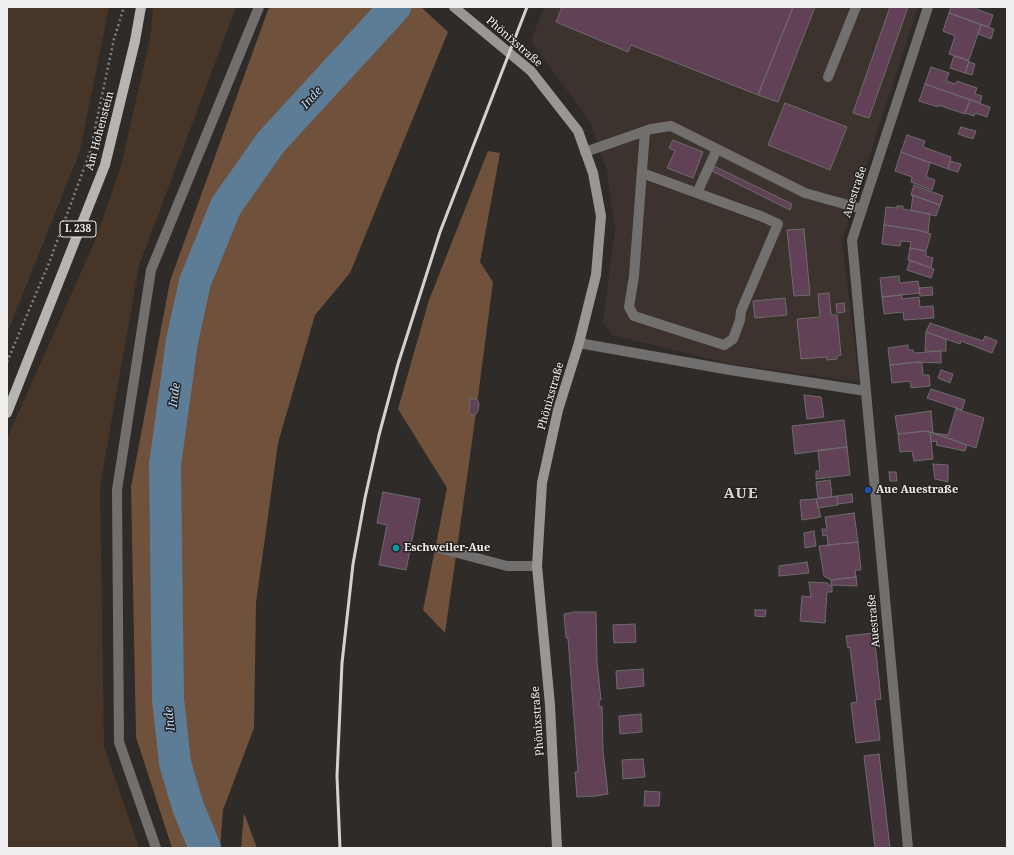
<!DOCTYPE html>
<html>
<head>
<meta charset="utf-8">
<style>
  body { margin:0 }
  #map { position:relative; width:1014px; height:855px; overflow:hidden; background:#2f2b29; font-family:"Noto Serif",serif }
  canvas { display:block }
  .frame { position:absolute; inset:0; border:8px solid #f1efed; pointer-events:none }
</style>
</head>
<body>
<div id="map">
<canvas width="1014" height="855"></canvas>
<div class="frame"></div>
</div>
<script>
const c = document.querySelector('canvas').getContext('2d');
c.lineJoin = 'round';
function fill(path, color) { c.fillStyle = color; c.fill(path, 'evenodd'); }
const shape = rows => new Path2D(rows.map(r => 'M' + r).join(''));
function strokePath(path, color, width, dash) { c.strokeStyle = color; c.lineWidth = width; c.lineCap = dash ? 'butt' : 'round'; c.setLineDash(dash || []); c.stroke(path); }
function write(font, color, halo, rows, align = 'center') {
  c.font = font + ' "Noto Serif",serif'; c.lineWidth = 3; c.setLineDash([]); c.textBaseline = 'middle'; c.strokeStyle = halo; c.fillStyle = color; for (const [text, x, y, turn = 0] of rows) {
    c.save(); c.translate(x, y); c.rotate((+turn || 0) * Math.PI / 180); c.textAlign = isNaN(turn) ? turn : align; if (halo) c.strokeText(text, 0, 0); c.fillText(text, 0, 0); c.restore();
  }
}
const built = shape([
  [544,7,918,7,842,240,859,382,731,364,612,335,603,322,615,230,607,172,591,123,531,41]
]);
const green = shape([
  [7,7,109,7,80,151,7,334],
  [153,7,236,7,139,266,100,486,104,746,139,848,7,848,7,438,95,241,121,166,150,39]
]);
const forest = shape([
  [271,7,421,7,448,32,350,273,315,315,278,443,256,603,254,728,223,810,220,848,172,848,136,737,131,487,170,281,268,10],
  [488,151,500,153,480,262,493,282,472,442,445,633,423,610,447,488,398,409,429,300],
  [244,813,257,848,241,848]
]);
const river = shape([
  [205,848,188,807,175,763,168,699,165,465,182,341,195,282,226,206,271,142,395,7]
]);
const building = shape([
  [562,7,793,7,758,95,631,45,628,52,556,22,562,7],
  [793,7,815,7,778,102,758,95,793,7],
  [890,7,908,7,869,118,853,113,890,7],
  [951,7,976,7,976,9,993,15,989,27,949,13,951,7],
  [949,13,981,25,969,60,949,54,955,36,943,31,949,13],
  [981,25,994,29,991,39,978,34,981,25],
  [954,56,969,61,965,73,950,68,954,56],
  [969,62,975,64,972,75,965,73,969,62],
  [931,67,949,73,946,81,956,84,957,81,977,88,975,94,982,96,980,103,925,84,931,67],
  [925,84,970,100,965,114,938,105,938,107,919,101,925,84],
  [970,100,990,107,987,117,975,113,974,116,965,113,970,100],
  [785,103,847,127,830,170,768,145,785,103],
  [961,127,976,131,973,139,958,134,961,127],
  [907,135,925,141,923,147,951,157,948,169,901,152,907,135],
  [673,140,703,152,693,178,667,168,675,151,669,148,673,140],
  [901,152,930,163,926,177,935,180,932,190,911,182,912,177,895,171,901,152],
  [950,161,961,164,958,172,948,169,950,161],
  [714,166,792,204,790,210,712,171,714,166],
  [914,185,943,196,940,205,911,195,914,185],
  [913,195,940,205,936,216,911,210,913,195],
  [897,206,903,206,903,209,930,214,928,233,918,230,884,225,886,207,897,208,897,206],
  [884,225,918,230,931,234,926,251,910,248,911,242,901,241,900,246,882,244,884,225],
  [804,229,810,295,794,296,787,230,804,229],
  [910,248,926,251,926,256,933,258,931,268,908,260,910,248],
  [910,260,934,269,931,278,907,270,910,260],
  [899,276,900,283,918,281,920,293,882,297,880,278,899,276],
  [932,287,933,295,920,296,919,288,932,287],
  [829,293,831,315,837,315,841,355,837,356,837,359,827,360,827,357,801,359,797,319,820,317,818,294,829,293],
  [902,295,902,299,919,297,920,307,933,306,934,318,904,320,903,312,884,314,882,297,902,295],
  [785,298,787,315,755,318,753,301,785,298],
  [844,303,845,312,837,313,836,304,844,303],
  [930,323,983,341,985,336,997,341,992,353,961,341,960,344,926,332,930,323],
  [926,332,946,339,946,351,925,351,926,332],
  [908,345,908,350,913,350,914,353,941,351,941,363,918,362,890,365,888,348,908,345],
  [918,362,922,363,923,375,929,375,930,386,911,388,910,381,892,383,890,365,918,362],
  [941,370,953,374,950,383,938,378,941,370],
  [931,389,965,400,962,410,927,398,931,389],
  [804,395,821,397,824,417,807,419,804,395],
  [470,399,476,399,479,403,478,411,475,415,469,414,470,399],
  [956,409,984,418,976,448,933,433,948,435,956,409],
  [931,411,933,433,926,431,898,434,895,416,931,411],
  [844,420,847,447,795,454,792,426,844,420],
  [926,431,930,432,933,459,914,461,912,451,900,452,898,434,926,431],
  [930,432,967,445,965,451,936,445,937,441,931,442,930,432],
  [847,447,850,475,816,479,816,471,820,471,818,450,847,447],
  [933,464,948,465,948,482,935,479,933,464],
  [889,472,896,472,897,481,890,481,889,472],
  [830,480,832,497,818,498,816,482,830,480],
  [383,492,420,499,406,570,379,565,387,525,377,523,383,492],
  [852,494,853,502,838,504,837,496,852,494],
  [837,496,838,505,818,508,816,499,837,496],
  [816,499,821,517,802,520,800,500,816,499],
  [854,513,858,542,828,545,827,535,823,536,822,529,827,529,825,517,854,513],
  [814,531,816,546,805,548,804,533,814,531],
  [858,542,861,570,855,570,856,577,831,580,824,576,819,546,858,542],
  [807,562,809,573,779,576,779,566,807,562],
  [856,577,857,586,831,585,831,580,856,577],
  [809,582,828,583,828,585,832,586,832,592,827,592,825,623,800,621,802,596,811,597,809,582],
  [755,610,766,610,765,617,755,616,755,610],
  [575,612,596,612,597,661,601,700,599,700,599,707,602,706,603,751,608,794,596,796,577,797,575,772,578,772,568,638,566,638,564,614,575,612],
  [635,624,636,642,614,643,613,625,635,624],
  [874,633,881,699,875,700,880,740,856,743,851,703,857,702,850,647,848,648,846,636,874,633],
  [643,669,644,686,617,689,616,671,643,669],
  [641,714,642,732,620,734,619,716,641,714],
  [879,754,890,848,875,848,864,756,879,754],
  [643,759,645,777,623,779,622,760,643,759],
  [645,791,660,792,659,806,644,806,645,791]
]);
const path = shape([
  [7,362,49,263,90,152,114,39,124,7]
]);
const lane = shape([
  [828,77,856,7],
  [585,152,651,129,671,126,805,193,862,209],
  [642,173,763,217,778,224,741,311,740,320,733,339,724,345,634,316,629,307,634,276,645,131],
  [697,193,717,149],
  [439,548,507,566,537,566],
  [156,848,119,742,117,490,151,270,259,7]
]);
const street = shape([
  [579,343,730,370,866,391],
  [908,848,852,240,928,7]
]);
const secondary = shape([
  [454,7,531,71,578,131,593,173,601,216,596,275,579,343,558,410,542,483,537,566,550,705,557,848]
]);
const primary = shape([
  [7,413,105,165,135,41,141,7]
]);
const rail = shape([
  [340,848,337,776,342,663,353,564,365,498,379,435,398,364,440,232,527,7]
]);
const markers = [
  [868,490,4,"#1a4fb4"],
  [396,548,4,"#0f9aa8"]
];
const shields = [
  [78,229,36]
];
const shieldNames = [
  ["L 238",78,229]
];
const streetNames = [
  ["Phönixstraße",514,42,41],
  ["Am Hohenstein",100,131,-75],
  ["Auestraße",855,192,-72],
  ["Phönixstraße",551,396,-74],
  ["Auestraße",874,621,-95],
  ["Phönixstraße",538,721,-94]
];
const poiNames = [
  ["Aue Auestraße",876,490],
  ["Eschweiler-Aue",404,548]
];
const waterNames = [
  ["Inde",312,98,-48],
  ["Inde",175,395,-82],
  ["Inde",170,719,-96]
];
const districtNames = [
  ["AUE",741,494]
];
fill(built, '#3c332e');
fill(green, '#473528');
fill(forest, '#70513b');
strokePath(river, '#5d7c96', 32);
fill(building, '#614155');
strokePath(building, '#6f6b6d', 1);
strokePath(path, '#84817f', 2.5, [2, 3]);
strokePath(lane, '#72706f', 10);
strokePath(street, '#72706f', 10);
strokePath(secondary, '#999795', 10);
strokePath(primary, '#b7b5b2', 10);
strokePath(rail, '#d4d2d0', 3);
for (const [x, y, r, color] of markers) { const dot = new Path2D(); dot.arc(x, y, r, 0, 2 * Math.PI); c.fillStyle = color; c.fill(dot); strokePath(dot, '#252220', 1.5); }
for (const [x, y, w] of shields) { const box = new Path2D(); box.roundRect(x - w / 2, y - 8, w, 16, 3); c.fillStyle = '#252220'; c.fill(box); strokePath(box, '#f1efed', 1); }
write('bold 10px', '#f1efed', null, shieldNames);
write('11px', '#f1efed', '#252220', streetNames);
write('bold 11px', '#f1efed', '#252220', poiNames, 'left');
write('italic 12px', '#b0daff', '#252220', waterNames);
c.letterSpacing = '1px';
write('bold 15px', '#ddd8d6', '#252220', districtNames);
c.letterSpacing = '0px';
</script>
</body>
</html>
